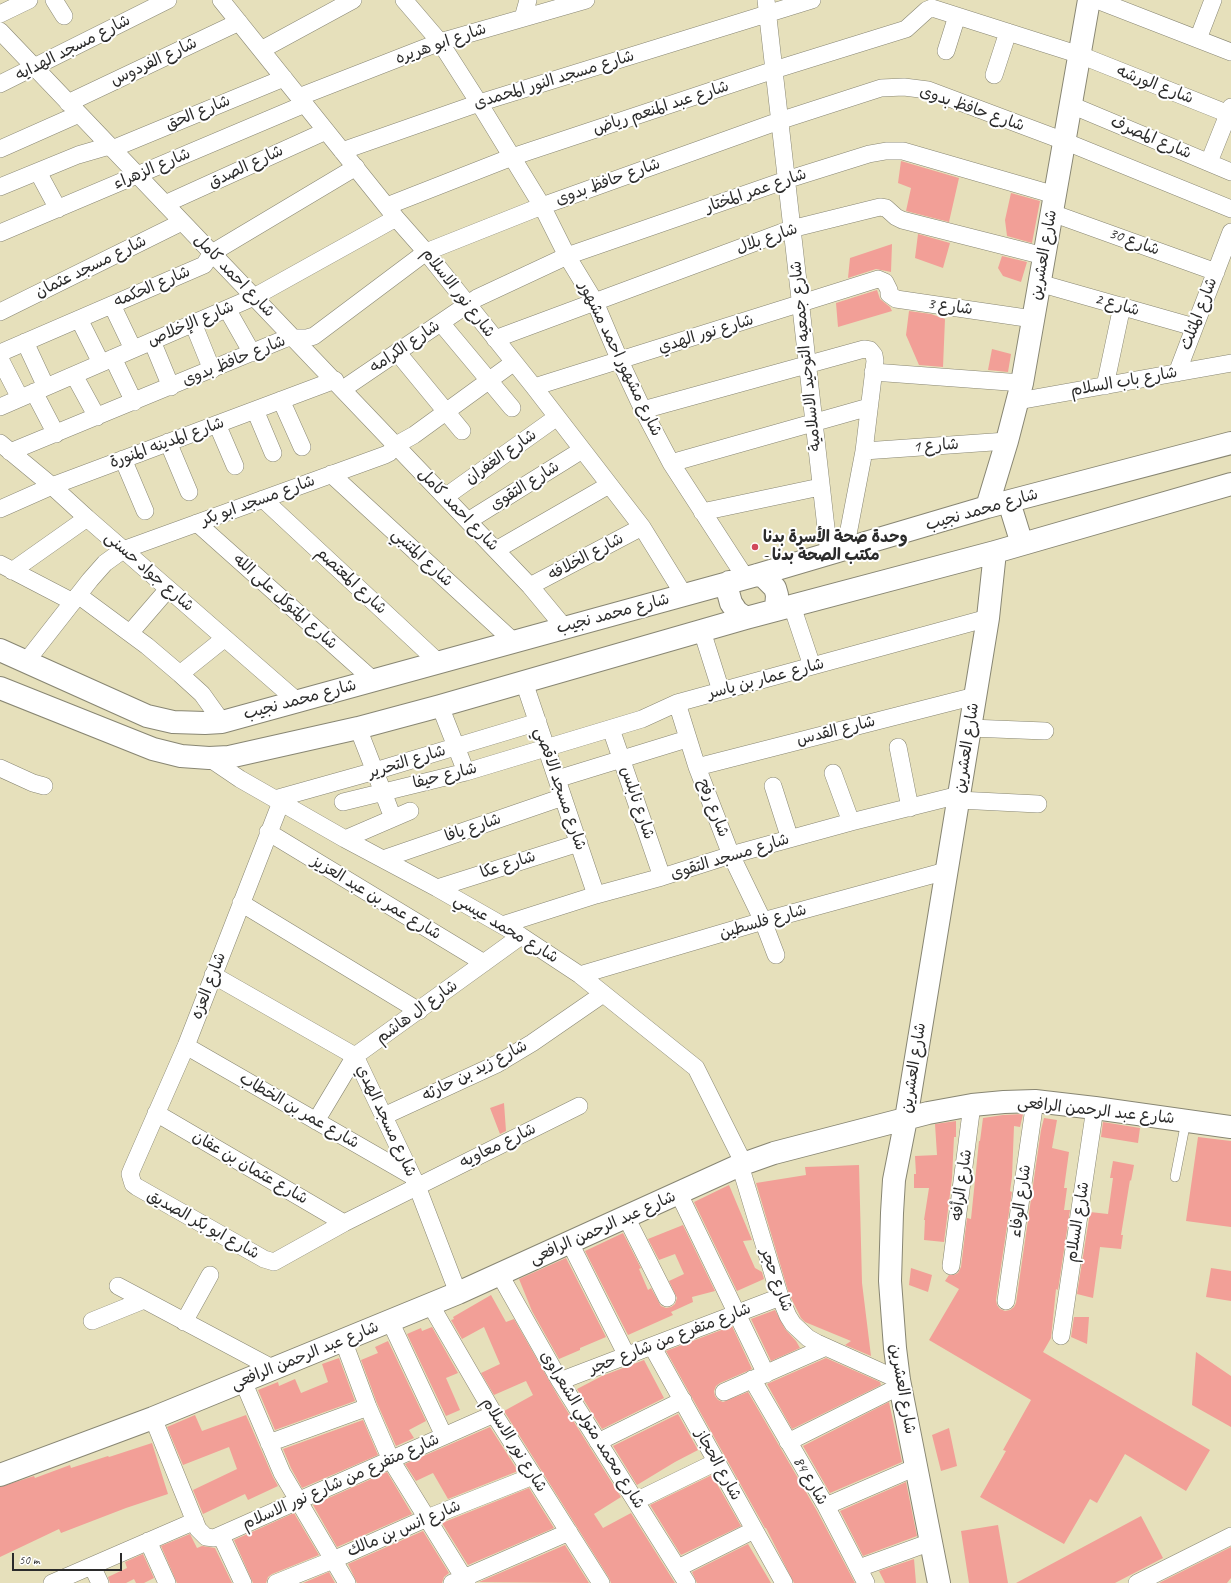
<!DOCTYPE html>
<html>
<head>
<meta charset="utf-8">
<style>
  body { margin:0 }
  #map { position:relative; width:1231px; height:1583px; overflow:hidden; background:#e6e0bb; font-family:Caveat,sans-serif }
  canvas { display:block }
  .scale { position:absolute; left:12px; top:1553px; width:110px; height:18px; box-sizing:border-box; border:2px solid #2b2b2b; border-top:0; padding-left:5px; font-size:12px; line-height:14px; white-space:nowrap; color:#2b2b2b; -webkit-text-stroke:3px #fff; paint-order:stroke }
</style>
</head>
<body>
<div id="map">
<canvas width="1231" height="1583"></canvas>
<div class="scale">50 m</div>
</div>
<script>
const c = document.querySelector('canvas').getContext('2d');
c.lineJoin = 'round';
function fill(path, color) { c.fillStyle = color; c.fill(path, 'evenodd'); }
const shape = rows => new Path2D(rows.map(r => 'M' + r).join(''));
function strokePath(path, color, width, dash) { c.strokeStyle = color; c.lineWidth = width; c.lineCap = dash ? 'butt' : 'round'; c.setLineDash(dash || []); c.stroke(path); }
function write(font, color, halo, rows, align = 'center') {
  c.font = font + ' Caveat,"Playpen Sans Arabic",sans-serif'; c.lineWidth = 4; c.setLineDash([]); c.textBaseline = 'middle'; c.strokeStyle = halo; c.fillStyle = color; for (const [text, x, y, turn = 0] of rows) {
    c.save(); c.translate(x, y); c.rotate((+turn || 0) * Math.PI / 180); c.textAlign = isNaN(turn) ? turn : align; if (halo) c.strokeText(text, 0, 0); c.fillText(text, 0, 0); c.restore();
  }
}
const building = shape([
  [901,161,959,178,949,222,906,211,911,188,898,183],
  [1011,193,1040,201,1032,243,1007,236,1005,220],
  [918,234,950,243,943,268,915,258],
  [892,244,891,272,876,269,848,278,850,258],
  [1002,256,1027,262,1021,282,1003,276,998,268],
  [877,290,880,299,890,307,892,311,838,327,836,303],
  [909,311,931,314,945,319,943,367,919,365,906,335],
  [992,349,1011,354,1008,372,988,370],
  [504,1103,506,1131,500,1134,490,1108],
  [1023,1114,1020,1127,1014,1126,1012,1177,1010,1191,1012,1192,996,1300,997,1305,1000,1309,1005,1311,1010,1310,1014,1307,1016,1303,1041,1130,1044,1118,1057,1120,1052,1148,1069,1152,1064,1188,1067,1188,1064,1210,1070,1210,1058,1290,1056,1289,1051,1338,1043,1352,1210,1450,1186,1491,1125,1454,1097,1503,1090,1499,1064,1544,980,1497,1006,1451,1003,1450,1031,1400,929,1340,959,1289,945,1281,949,1275,954,1275,958,1273,961,1267,967,1218,971,1219,979,1141,980,1141,983,1118,1003,1115],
  [956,1121,956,1137,954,1137,952,1178,944,1242,924,1240,925,1220,924,1220,929,1188,914,1188,914,1174,916,1174,915,1156,937,1155,935,1124],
  [1103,1122,1140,1128,1138,1143,1101,1137],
  [1198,1137,1231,1141,1231,1227,1186,1221],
  [1113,1161,1134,1165,1131,1181,1130,1180,1121,1235,1123,1235,1121,1249,1100,1247,1093,1298,1077,1294,1090,1212,1108,1214,1113,1178,1110,1178],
  [859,1165,862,1283,871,1356,845,1345,851,1341,805,1322,801,1318,789,1294,756,1183,806,1175,805,1167],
  [729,1185,752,1240,743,1241,755,1268,762,1272,764,1279,737,1291,694,1202],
  [683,1225,715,1291,692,1297,693,1302,671,1312,673,1315,628,1335,585,1251,623,1233,641,1268,639,1269,648,1290,651,1288,661,1306,666,1308,671,1307,675,1304,677,1298,669,1281,684,1274,675,1254,659,1260,648,1239],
  [566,1258,606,1337,580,1348,580,1350,559,1359,532,1311,519,1279],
  [911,1268,932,1275,928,1292,909,1285],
  [1211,1268,1231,1271,1231,1301,1206,1297],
  [491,1295,506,1322,514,1319,559,1398,621,1497,594,1514,603,1528,631,1513,675,1583,611,1583,609,1578,504,1411,533,1395,526,1381,494,1395,481,1373,500,1364,484,1327,462,1339,451,1320,454,1319,453,1317],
  [775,1310,785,1329,796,1341,800,1348,771,1361,751,1319],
  [1074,1317,1089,1317,1087,1344,1071,1337],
  [732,1326,752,1369,720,1383,716,1386,714,1391,715,1396,718,1400,723,1402,748,1392,817,1511,855,1583,794,1583,766,1528,765,1528,666,1351],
  [432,1327,458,1373,446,1378,460,1410,446,1416,407,1334,421,1328,422,1331],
  [388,1341,426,1421,409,1430,414,1438,396,1446,377,1403,361,1360,378,1353,375,1347],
  [1196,1352,1231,1376,1231,1427,1192,1405],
  [339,1358,355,1401,275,1430,258,1390,278,1382,279,1386,295,1379,301,1393,328,1382,322,1364],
  [826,1358,880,1382,881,1385,792,1429,767,1384],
  [644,1360,664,1398,602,1429,577,1389,602,1376],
  [889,1402,902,1462,830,1493,803,1446],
  [678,1414,698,1450,675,1462,637,1485,613,1446],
  [195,1415,202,1431,246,1415,273,1477,278,1486,248,1500,245,1494,203,1514,193,1490,237,1469,229,1447,183,1465,167,1427],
  [363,1420,378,1455,302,1488,291,1468,283,1449],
  [490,1427,518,1471,448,1499,433,1473,416,1481,405,1464],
  [949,1428,957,1466,941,1471,932,1435],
  [152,1443,168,1494,126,1508,61,1533,59,1529,0,1557,0,1487,34,1476,35,1478,70,1465,71,1468,108,1456,109,1457],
  [387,1472,412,1514,337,1547,313,1505],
  [712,1475,741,1526,681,1555,650,1505],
  [906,1482,917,1536,863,1556,840,1511],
  [529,1488,554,1528,468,1565,442,1523],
  [294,1513,319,1555,272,1574,268,1577,266,1583,253,1583,234,1540],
  [1141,1516,1163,1558,1115,1583,1016,1583],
  [998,1525,1008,1583,969,1583,961,1531],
  [423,1531,449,1573,444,1577,442,1583,357,1583,348,1564],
  [190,1534,197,1548,202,1546,215,1548,232,1583,177,1583,161,1546],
  [748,1544,771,1583,697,1583,692,1572],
  [565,1545,589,1583,479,1582],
  [1231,1547,1231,1578,1227,1583,1159,1583],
  [143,1554,154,1578,144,1583,136,1583,134,1579,126,1583,110,1583,108,1577,127,1568,125,1562],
  [914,1559,916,1583,885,1583,879,1571],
  [329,1572,335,1583,303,1583]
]);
const lane = shape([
  [1175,1177,1186,1121]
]);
const street = shape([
  [54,0,64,16],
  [221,0,396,218,426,252,534,387,642,527,684,595],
  [404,0,440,42,479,103,542,206,567,256,595,302,620,361,643,410,671,463,745,577],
  [766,0,829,554],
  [1097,0,1231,52],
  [0,14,29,0],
  [523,18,528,0],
  [0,31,530,586,564,627],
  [1198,39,1213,0],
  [261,50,353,0],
  [946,51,957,16],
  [994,75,1008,32],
  [0,84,168,0],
  [299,97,440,42,586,0],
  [68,103,239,22],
  [1071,105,1231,172],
  [0,149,79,114],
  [112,149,284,78],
  [342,151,479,103,812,0],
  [1209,162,1231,107],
  [38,172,58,209],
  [0,187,78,155,109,146],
  [165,204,326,131],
  [387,206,512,157,774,70,906,29,927,10,932,8,1080,55,1231,115],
  [1052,213,1216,272],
  [0,233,305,104],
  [1039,283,1194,327],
  [112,305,133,349],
  [227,309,252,353],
  [0,312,182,222],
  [79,319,101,363],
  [193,323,212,370],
  [441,323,512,408],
  [495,339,791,229,880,207,886,208,896,217,902,220,1044,256],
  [152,341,171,387],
  [25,342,46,387],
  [397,352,462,431],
  [0,353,204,265,212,253,356,167],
  [113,358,134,402],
  [0,359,20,398],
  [873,372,1022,383],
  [1177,373,1231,232],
  [74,375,97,417],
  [1105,386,1122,306],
  [534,387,878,279,885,282,889,290,889,294,896,299,1033,319],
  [343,389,477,298,567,256,786,180,869,154,886,151,903,151,1055,195],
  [34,392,56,434],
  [281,400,302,447],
  [1018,401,1231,363],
  [0,407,254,297,396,218],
  [255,410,273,453],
  [643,410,864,349,870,350,874,355,875,361,864,451,845,550],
  [217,424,235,466],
  [168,442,189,492],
  [0,443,52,486,87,518,297,701],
  [864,451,1007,441],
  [10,452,282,340,287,338,307,338,314,336,426,252,542,206,779,121,881,88,904,87,928,90,1064,141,1231,209],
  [123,459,145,511],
  [671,463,869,407],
  [331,474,513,641],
  [445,497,557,417],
  [263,499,438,662],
  [0,509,52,486,335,380],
  [702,512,820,487],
  [468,521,582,450],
  [197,523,373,680],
  [496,550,609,485],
  [0,564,73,602],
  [12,571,87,518],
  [530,586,642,527],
  [78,595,147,646,180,674,202,694,222,722],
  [792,606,812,666],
  [702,631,721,691],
  [130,633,168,589],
  [25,663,90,580,105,563,123,550,385,455,389,453,396,445,414,435,513,363],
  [180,674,225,638],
  [524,682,596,895],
  [677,703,697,767,731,855,763,921,776,955],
  [440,706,466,772],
  [358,728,393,818],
  [970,728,1045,731],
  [611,729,662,877],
  [898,747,910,808],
  [209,758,240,779,345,839,437,888,521,936,580,975,696,1068,744,1164],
  [697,767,975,696],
  [0,768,33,783,44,786],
  [833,773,851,822],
  [557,779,687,739],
  [773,786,790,839],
  [275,799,375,771,538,722],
  [958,800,1038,804],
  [281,802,186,1046,132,1169,130,1174,133,1184,137,1187,264,1259,274,1262,344,1223,579,1106],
  [343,802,466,772,642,719,677,703,988,618],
  [268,832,484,963],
  [345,839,410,811],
  [383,859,563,797],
  [437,888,579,843],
  [241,903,419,1011],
  [502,925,596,895,662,877,731,855,851,822,959,795],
  [213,975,355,1056,417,1186,458,1293],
  [580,975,763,921,946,871],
  [186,1046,412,1176],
  [156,1113,344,1223],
  [384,1116,497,1064,532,1043,603,994],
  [316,1121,355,1056,521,936],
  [740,1165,780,1297,788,1316,793,1324,808,1338,817,1343,899,1380],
  [679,1194,766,1374],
  [626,1217,667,1298],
  [570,1243,627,1356],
  [951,1266,972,1105],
  [500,1275,560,1381,687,1583],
  [118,1286,274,1369],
  [1006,1301,1035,1101],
  [430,1304,494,1414,601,1583],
  [92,1321,144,1300],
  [390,1321,444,1436],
  [184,1322,210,1275],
  [1061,1336,1095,1108],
  [343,1340,368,1407,391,1460,467,1583],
  [652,1346,784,1583],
  [752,1379,826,1506,866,1583],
  [243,1381,282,1473,347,1583],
  [560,1381,780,1297],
  [724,1392,826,1347],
  [153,1418,198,1529,206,1537,214,1538,494,1414],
  [598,1442,683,1400],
  [788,1442,900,1386],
  [269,1443,368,1407],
  [636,1501,716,1462],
  [826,1506,916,1467],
  [221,1536,243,1583],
  [148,1541,167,1583],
  [92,1566,100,1583],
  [678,1568,754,1530],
  [859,1568,931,1542],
  [52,1583,195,1521],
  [276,1583,333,1560,427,1518,533,1476],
  [452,1583,569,1532],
  [1137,1583,1231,1536]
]);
const secondary = shape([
  [1009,502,1022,544],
  [987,507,1007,441,1022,383,1089,0],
  [757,575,764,577,775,588,777,595,776,610],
  [729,582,728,592,731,603,737,612,746,618],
  [0,650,147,716,173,722,205,723,222,722,757,575,987,507,1231,443],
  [0,688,153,749,181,756,209,758,229,757,358,728,440,706,746,618,995,552,1231,484],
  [0,1475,153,1418,458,1293,740,1165,774,1153,928,1113,972,1105,1004,1102,1035,1101,1095,1108,1231,1127],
  [939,1583,899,1380,895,1348,890,1281,892,1213,894,1180,906,1119,988,618,995,552]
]);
const markers = [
  [755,547,4,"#d1495b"]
];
const streetNames = [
  ["شارع ابو هريره",441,44,-19],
  ["شارع مسجد الهدايه",73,48,-27],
  ["شارع الفردوس",154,62,-25],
  ["شارع مسجد النور المحمدى",554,80,-17],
  ["شارع الورشه",1155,85,21],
  ["شارع عبد المنعم رياض",661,108,-18],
  ["شارع حافظ بدوى",972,109,19],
  ["شارع الحق",198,113,-22],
  ["شارع المصرف",1151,138,23],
  ["شارع الصدق",246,167,-25],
  ["شارع الزهراء",152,169,-23],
  ["شارع حافظ بدوى",608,182,-20],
  ["شارع عمر المختار",756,191,-19],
  ["شارع بلال",767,239,-19],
  ["شارع 30",1134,242,20],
  ["شارع العشرين",1044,255,-80],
  ["شارع مسجد عثمان",91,267,-26],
  ["شارع احمد كامل",234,276,46],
  ["شارع الحكمه",152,287,-23],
  ["شارع نور الاسلام",458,293,52],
  ["شارع 2",1117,305,16],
  ["شارع 3",950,307,8],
  ["شارع المثلث",1199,314,-69],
  ["شارع الإخلاص",191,324,-23],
  ["شارع نور الهدي",706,334,-17],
  ["شارع الكرامه",405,347,-34],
  ["شارع جمعيه التوحيد الاسلامية",806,356,-96],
  ["شارع مشهور احمد مشهور",620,359,64],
  ["شارع حافظ بدوى",234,361,-22],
  ["شارع باب السلام",1124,382,-10],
  ["شارع المدينه المنورة",167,443,-20],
  ["شارع 1",936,446,-4],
  ["شارع الغفران",501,457,-35],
  ["شارع التقوى",525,486,-32],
  ["شارع مسجد ابو بكر",258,501,-20],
  ["شارع احمد كامل",458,510,46],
  ["شارع محمد نجيب",982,510,-16],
  ["شارع الخلافه",586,557,-28],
  ["شارع المتنبي",422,558,43],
  ["شارع جواد حسنى",149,572,41],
  ["شارع المعتصم",351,581,43],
  ["شارع المتوكل على الله",285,602,42],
  ["شارع محمد نجيب",613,614,-15],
  ["شارع عمار بن ياسر",766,679,-15],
  ["شارع محمد نجيب",300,700,-15],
  ["شارع القدس",836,731,-14],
  ["شارع العشرين",967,748,-81],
  ["شارع التحرير",407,762,-17],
  ["شارع حيفا",445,776,-14],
  ["شارع مسجد الاقصي",560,789,71],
  ["شارع نابلس",637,803,71],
  ["شارع رفح",713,808,69],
  ["شارع يافا",473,828,-19],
  ["شارع مسجد التقوى",730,857,-17],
  ["شارع عكا",508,865,-18],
  ["شارع عمر بن عبد العزيز",376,898,31],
  ["شارع فلسطين",763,922,-16],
  ["شارع محمد عيسي",506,929,31],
  ["شارع العزه",209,986,-69],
  ["شارع ال هاشم",417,1012,-36],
  ["شارع العشرين",914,1068,-81],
  ["شارع زيد بن حارثه",475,1071,-27],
  ["شارع عمر بن الخطاب",299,1111,30],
  ["شارع عبد الرحمن الرافعى",1096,1111,6],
  ["شارع مسجد الهدي",386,1121,65],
  ["شارع معاويه",498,1146,-26],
  ["شارع عثمان بن عفان",250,1168,30],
  ["شارع الرأفه",962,1185,-82],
  ["شارع الوفاء",1021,1201,-82],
  ["شارع السلام",1078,1222,-81],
  ["شارع ابو بكر الصديق",203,1225,29],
  ["شارع عبد الرحمن الرافعى",603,1228,-24],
  ["شارع حجر",776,1280,70],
  ["شارع متفرع من شارع حجر",670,1339,-21],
  ["شارع عبد الرحمن الرافعى",305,1356,-22],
  ["شارع العشرين",902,1389,80],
  ["شارع محمد متولي الشعراوى",592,1430,58],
  ["شارع نور الاسلام",514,1445,58],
  ["شارع الحجاز",718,1465,61],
  ["شارع 84",810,1481,60],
  ["شارع متفرع من شارع نور الاسلام",341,1482,-24],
  ["شارع انس بن مالك",404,1529,-23]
];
const poiNames = [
  ["وحدة صحة الأسرة بدنا",763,538],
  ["- مكتب الصحة بدنا",763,556]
];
fill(building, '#f29f97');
strokePath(lane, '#888673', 10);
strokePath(street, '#888673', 18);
strokePath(secondary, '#888673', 24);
strokePath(lane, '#fff', 9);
strokePath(street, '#fff', 17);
strokePath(secondary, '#fff', 22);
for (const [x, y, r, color] of markers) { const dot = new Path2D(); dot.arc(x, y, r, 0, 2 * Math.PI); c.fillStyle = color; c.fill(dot); strokePath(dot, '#fff', 1.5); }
write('16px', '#2b2b2b', '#fff', streetNames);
write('bold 16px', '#2b2b2b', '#fff', poiNames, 'left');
</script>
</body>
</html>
